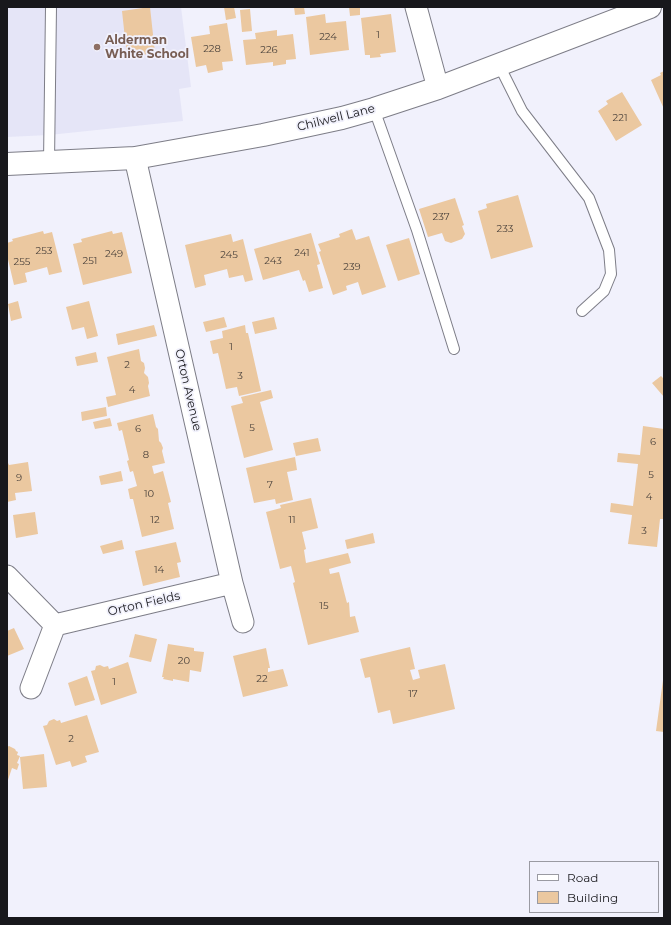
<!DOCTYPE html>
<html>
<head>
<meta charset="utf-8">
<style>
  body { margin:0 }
  #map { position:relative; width:671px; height:925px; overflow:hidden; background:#f1f1fc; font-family:Montserrat,sans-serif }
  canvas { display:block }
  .frame { position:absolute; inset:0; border:8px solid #18181c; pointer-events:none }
  .legend { position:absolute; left:529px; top:861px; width:130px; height:52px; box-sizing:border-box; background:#f1f1fc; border:1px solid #9a9aa2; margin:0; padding:5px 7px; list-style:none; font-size:12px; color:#18181c }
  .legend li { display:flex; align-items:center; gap:8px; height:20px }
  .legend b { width:20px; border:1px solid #9a9aa2 }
</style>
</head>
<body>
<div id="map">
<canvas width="671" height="925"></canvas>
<div class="frame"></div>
<ul class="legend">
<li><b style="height:5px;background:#fff"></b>Road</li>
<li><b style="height:11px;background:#ebc8a0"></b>Building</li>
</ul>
</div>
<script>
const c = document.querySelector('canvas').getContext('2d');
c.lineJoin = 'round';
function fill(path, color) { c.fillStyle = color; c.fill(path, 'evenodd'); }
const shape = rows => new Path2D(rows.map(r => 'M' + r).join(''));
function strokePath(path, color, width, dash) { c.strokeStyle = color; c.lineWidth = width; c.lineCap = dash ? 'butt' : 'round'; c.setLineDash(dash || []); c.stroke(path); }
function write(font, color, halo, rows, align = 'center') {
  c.font = font + ' Montserrat,sans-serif'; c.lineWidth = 3.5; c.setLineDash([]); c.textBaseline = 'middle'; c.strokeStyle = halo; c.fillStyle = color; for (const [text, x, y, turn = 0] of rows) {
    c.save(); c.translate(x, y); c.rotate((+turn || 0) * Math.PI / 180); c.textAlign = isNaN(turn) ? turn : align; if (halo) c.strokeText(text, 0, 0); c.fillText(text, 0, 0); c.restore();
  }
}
const built = shape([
  [7,7,181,7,191,87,179,89,183,121,49,135,7,137]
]);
const building = shape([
  [150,7,155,53,127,57,122,11],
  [224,7,234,7,236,18,226,20],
  [294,7,304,7,305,14,295,15],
  [349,7,360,7,360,15,350,16],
  [250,9,252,31,242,32,240,10],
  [325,14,326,23,346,21,349,50,310,55,306,17],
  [391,14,396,52,380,54,381,57,370,58,370,55,365,55,361,18],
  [227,23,233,61,222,62,223,70,208,73,206,65,196,67,191,37,210,34,209,26],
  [277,30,277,36,293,34,296,59,286,60,286,64,273,66,273,62,246,65,243,40,256,39,255,33],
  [664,71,664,109,651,80,661,75,660,73],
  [622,92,642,125,616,141,598,111,608,104,606,101],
  [518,195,533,247,491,259,478,211,487,208,486,204],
  [455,198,464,225,462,226,465,234,462,239,451,243,445,241,442,233,428,237,419,209],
  [352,229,356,240,369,236,386,287,362,295,358,282,346,286,347,290,333,295,319,252,321,251,318,244,340,237,339,234],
  [43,231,44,234,52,232,62,272,49,275,47,267,25,273,27,282,14,285,7,255,7,243,13,241,12,239],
  [112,231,113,234,122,232,132,273,83,285,73,244,82,242,81,239],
  [311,233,320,264,317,265,323,288,309,292,305,280,303,281,299,270,263,280,254,249],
  [231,234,233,242,243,239,253,280,245,282,243,275,229,278,227,269,204,275,206,285,195,288,185,245],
  [409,238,420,274,398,281,386,245],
  [18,301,22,318,11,321,8,304],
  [89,301,98,336,87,339,84,327,72,330,66,307],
  [224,317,227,327,206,332,203,322],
  [274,317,277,329,255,334,252,322],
  [154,325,157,336,118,345,116,334],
  [245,325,246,333,248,333,261,391,239,396,237,387,226,389,218,353,213,354,210,341,223,338,222,331],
  [139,349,141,361,144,363,145,368,144,373,148,377,149,383,148,386,150,396,108,407,106,397,116,395,107,357],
  [96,352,98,362,77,366,75,357],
  [661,376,664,379,664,397,652,383],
  [271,390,273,398,260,402,273,450,244,458,231,406,243,403,241,397],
  [106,407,107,416,82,421,81,412],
  [153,414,156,427,158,429,159,441,161,443,163,448,162,451,165,463,152,466,154,474,163,471,171,502,168,503,174,529,142,537,133,499,130,499,128,489,137,486,133,471,130,472,127,461,129,460,122,430,119,431,117,423],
  [110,418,112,426,95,429,93,422],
  [643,426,664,429,664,511,663,519,660,519,657,547,628,544,632,515,610,512,611,503,633,506,638,464,617,462,618,453,640,455],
  [318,438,321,451,296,456,293,443],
  [295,457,297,470,287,472,293,500,276,504,275,499,254,503,246,468],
  [7,461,9,465,28,462,32,491,15,493,16,500,7,502],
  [121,471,123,481,101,485,99,476],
  [311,498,318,528,302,532,306,549,304,550,306,563,348,553,351,563,329,569,330,574,339,572,347,603,349,602,350,617,355,616,359,632,308,645,293,583,295,582,291,566,280,569,266,512,281,508,280,505],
  [35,512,38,534,16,538,13,515],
  [373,533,375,543,347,549,345,540],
  [122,540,124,549,103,554,100,546],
  [176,542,181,562,177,563,180,577,143,586,135,551],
  [14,628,24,649,7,656,7,631],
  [135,634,157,639,151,662,129,657],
  [168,644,194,648,194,651,204,652,201,672,190,670,189,682,173,679,173,681,163,679,164,677,162,677],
  [410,647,415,669,410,670,413,680,420,678,418,670,445,664,455,709,393,724,390,710,378,713,370,677,365,678,360,659],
  [266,648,270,668,268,668,268,672,283,669,288,686,243,697,233,656],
  [128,662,137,693,101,705,91,671,95,670,96,666,100,665,104,667,108,666,109,669],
  [87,676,95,700,75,706,68,683],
  [663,680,664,680,664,732,656,731],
  [87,715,99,752,85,756,87,762,72,767,70,761,56,765,43,726,47,725,49,721,54,719,57,721,60,720,61,723],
  [9,746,15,749,16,751,18,752,17,755,20,756,17,763,19,764,17,770,12,768,7,783,7,747],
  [44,754,47,787,23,789,20,757]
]);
const service = shape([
  [499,65,522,111,589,198,609,250,611,274,604,291,582,311],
  [374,109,417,230,454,349],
  [49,162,51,7]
]);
const minor = shape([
  [416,7,438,88],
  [135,158,232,583,243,622],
  [7,576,55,625],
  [55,625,232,583],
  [31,688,55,625]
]);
const tertiary = shape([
  [7,164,135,158,263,135,342,118,374,109,438,88,650,7]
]);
const markers = [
  [97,47,4,"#8d6e63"]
];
const numberNames = [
  ["1",378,35],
  ["224",328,37],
  ["228",212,49],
  ["226",269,50],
  ["221",620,118],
  ["237",441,217],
  ["233",505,229],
  ["253",44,251],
  ["241",302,253],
  ["249",114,254],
  ["245",229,255],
  ["251",90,261],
  ["243",273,261],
  ["255",22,262],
  ["239",352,267],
  ["1",231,347],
  ["2",127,365],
  ["3",240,376],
  ["4",132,390],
  ["5",252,428],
  ["6",138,429],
  ["6",653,442],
  ["8",146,455],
  ["5",651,475],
  ["9",19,478],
  ["7",270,485],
  ["10",149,494],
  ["4",649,497],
  ["12",155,520],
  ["11",292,520],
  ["3",644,531],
  ["14",159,570],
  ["15",324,606],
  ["20",184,661],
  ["22",262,679],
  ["1",114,682],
  ["17",413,694],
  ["2",71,739]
];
const educationNames = [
  ["Alderman",105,40],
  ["White School",105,54]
];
const streetNames = [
  ["Chilwell Lane",336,118,-14],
  ["Orton Avenue",188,390,77],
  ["Orton Fields",144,604,-13]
];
fill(built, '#e5e5f7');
fill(building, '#ebc8a0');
strokePath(service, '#7d7d87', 12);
strokePath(minor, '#7d7d87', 23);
strokePath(tertiary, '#7d7d87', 24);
strokePath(service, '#fff', 10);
strokePath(minor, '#fff', 21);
strokePath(tertiary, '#fff', 22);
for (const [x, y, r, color] of markers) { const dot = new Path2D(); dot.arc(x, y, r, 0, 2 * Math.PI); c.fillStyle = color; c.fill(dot); strokePath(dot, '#f1f1fc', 1.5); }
write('10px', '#4d443d', null, numberNames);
write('bold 12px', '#785e54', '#f1f1fc', educationNames, 'left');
write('12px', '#18181c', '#f1f1fc', streetNames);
</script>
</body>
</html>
